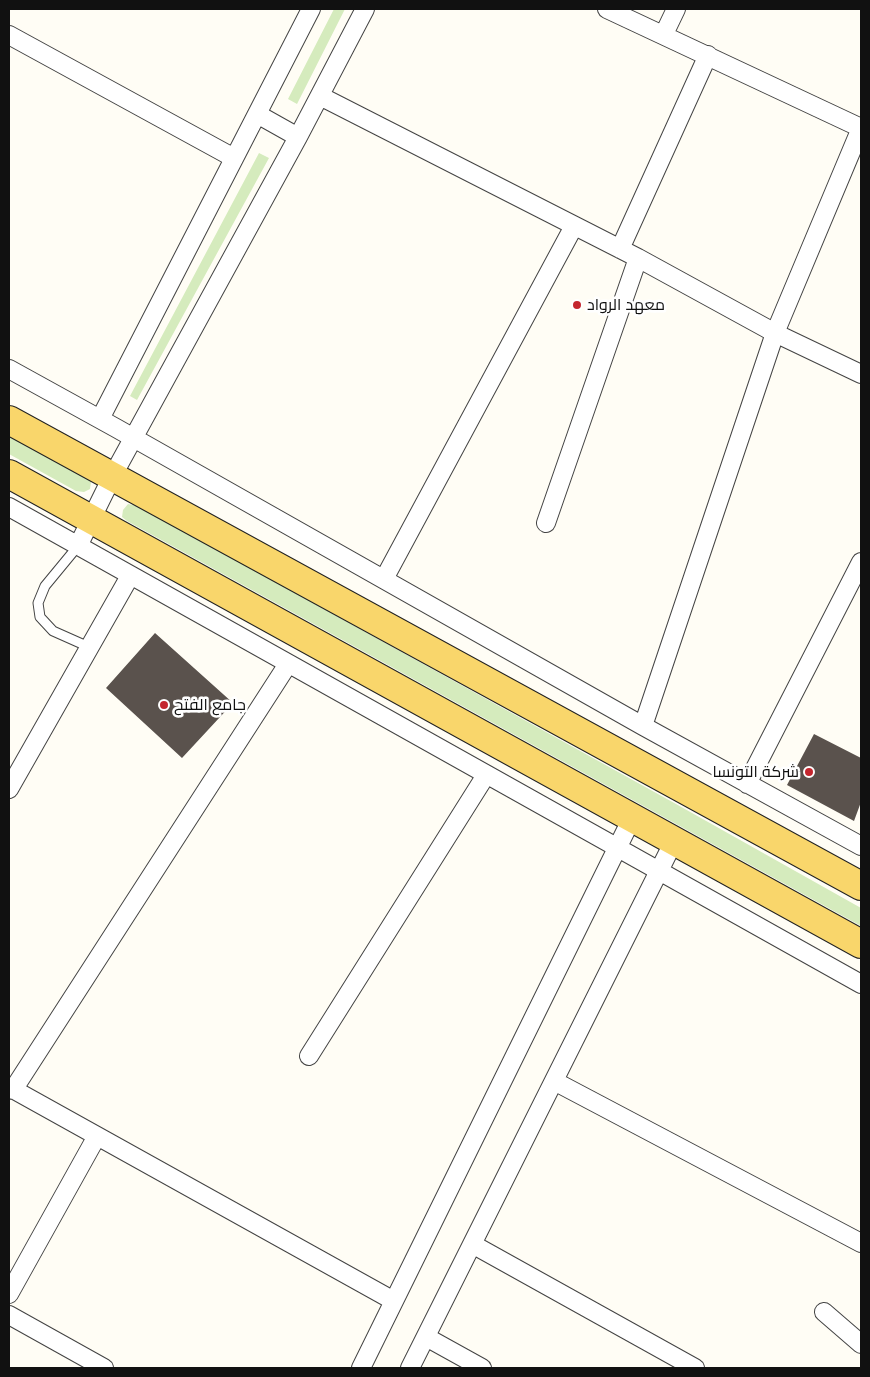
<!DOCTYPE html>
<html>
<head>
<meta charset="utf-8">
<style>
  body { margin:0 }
  #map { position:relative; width:870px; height:1377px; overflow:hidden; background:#fffdf5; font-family:Lora,serif }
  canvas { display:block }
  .frame { position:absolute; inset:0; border:10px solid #111; pointer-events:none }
</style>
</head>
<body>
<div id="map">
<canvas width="870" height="1377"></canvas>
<div class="frame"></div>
</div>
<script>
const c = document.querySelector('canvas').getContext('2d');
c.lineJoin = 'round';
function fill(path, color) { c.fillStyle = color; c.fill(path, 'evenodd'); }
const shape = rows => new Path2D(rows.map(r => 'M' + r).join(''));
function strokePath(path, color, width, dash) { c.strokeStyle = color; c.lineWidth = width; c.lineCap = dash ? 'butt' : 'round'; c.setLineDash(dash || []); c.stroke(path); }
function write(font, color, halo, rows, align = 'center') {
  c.font = font + ' Lora,Cairo,serif'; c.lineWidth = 5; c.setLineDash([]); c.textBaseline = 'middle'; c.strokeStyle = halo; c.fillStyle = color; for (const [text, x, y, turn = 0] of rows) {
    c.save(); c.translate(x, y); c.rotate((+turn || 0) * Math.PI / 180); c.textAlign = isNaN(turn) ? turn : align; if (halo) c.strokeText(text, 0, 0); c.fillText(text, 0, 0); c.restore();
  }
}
const green = shape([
  [334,9,345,9,297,104,288,99],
  [259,153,269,158,137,400,130,396],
  [9,435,86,477,91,482,90,489,84,492,76,491,9,454],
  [128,504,138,506,676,804,861,908,861,926,127,521,122,517,123,510]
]);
const building = shape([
  [155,633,233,703,182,758,106,688],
  [814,734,861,758,861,802,854,821,787,785]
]);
const service = shape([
  [78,546,45,586,38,603,40,617,53,631,89,647]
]);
const minor = shape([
  [607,9,861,128],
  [664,34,676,9],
  [9,35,234,158],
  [320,96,638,258,775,333,861,374],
  [257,114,298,137],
  [620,249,708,55],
  [9,369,116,428,643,726,861,846],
  [100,419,311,9],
  [9,507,861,984],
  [546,523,638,258],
  [78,546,112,477,298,137,365,9],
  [384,579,574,226],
  [643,726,775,333,861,128],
  [747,784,861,562],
  [9,789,130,576],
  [309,1056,486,775],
  [554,1081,861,1243],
  [9,1087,394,1301],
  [13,1090,288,664],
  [472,1244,695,1368],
  [9,1294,97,1136],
  [824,1312,861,1344],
  [9,1315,104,1368],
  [426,1337,482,1368],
  [361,1368,632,818],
  [410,1368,674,841]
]);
const primary = shape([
  [9,420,861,886],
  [9,474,861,944]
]);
const markers = [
  [577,305,5,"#c4262e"],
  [164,705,5,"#c4262e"],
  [809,772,5,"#c4262e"]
];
const poiNames = [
  ["معهد الرواد",587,305],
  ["جامع الفتح",174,705],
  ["شركة التونسا",799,772,"right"]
];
fill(green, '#d5ebbd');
fill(building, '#5a524d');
strokePath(service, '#444', 11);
strokePath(minor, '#444', 20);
strokePath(primary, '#222', 30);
strokePath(service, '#fff', 9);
strokePath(minor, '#fff', 18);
strokePath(primary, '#f9d66b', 28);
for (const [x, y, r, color] of markers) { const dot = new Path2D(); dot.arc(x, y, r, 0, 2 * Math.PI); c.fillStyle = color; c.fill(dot); strokePath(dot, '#fff', 2); }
write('16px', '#111', '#fff', poiNames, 'left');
</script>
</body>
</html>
